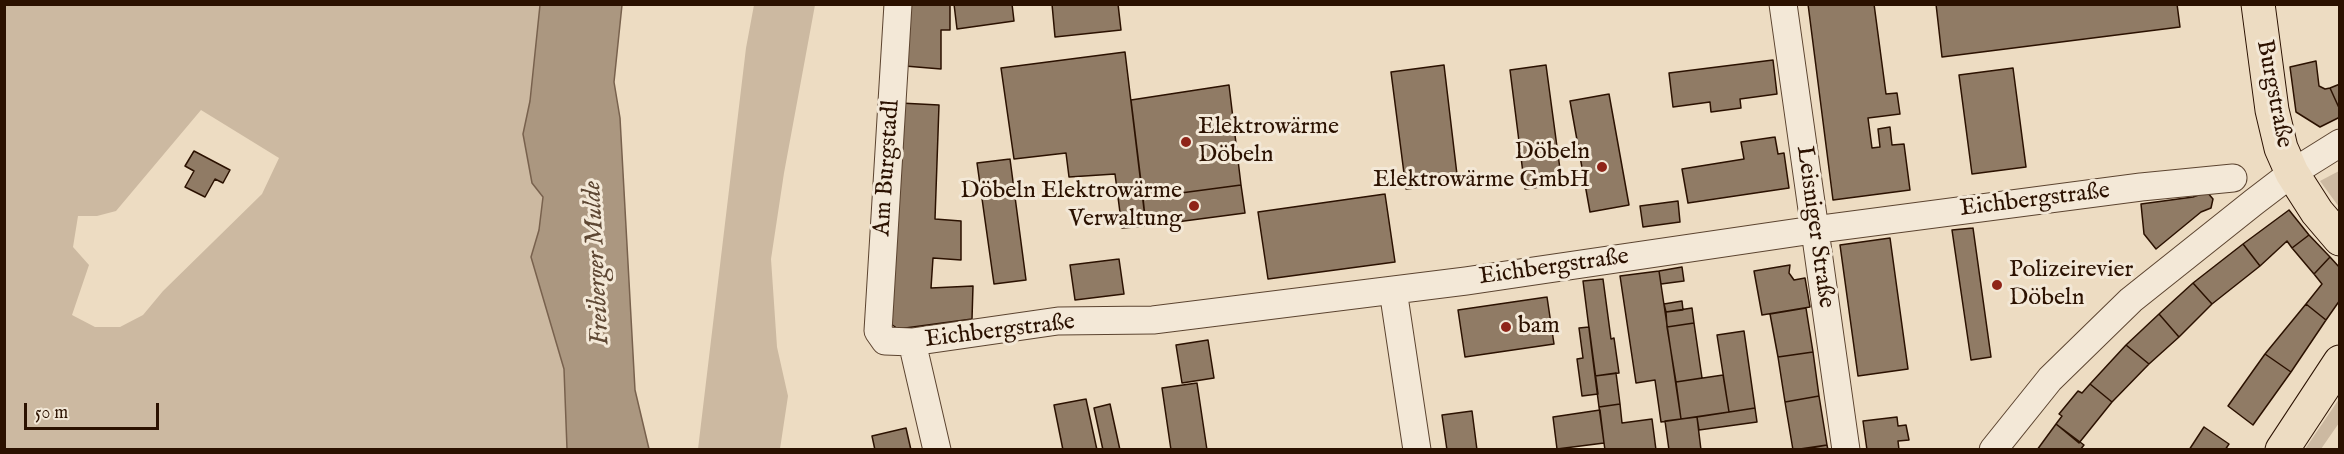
<!DOCTYPE html>
<html>
<head>
<meta charset="utf-8">
<style>
  body { margin:0 }
  #map { position:relative; width:2344px; height:454px; overflow:hidden; background:#eddcc2; font-family:"IM FELL English",serif }
  canvas { display:block }
  .frame { position:absolute; inset:0; border:6px solid #2b1100; pointer-events:none }
  .scale { position:absolute; left:24px; top:403px; width:135px; height:27px; box-sizing:border-box; border:3px solid #2b1100; border-top:0; padding-left:8px; font-size:18px; line-height:21px; white-space:nowrap; color:#2b1100; -webkit-text-stroke:4px #f3e8d7; paint-order:stroke }
</style>
</head>
<body>
<div id="map">
<canvas width="2344" height="454"></canvas>
<div class="frame"></div>
<div class="scale">50 m</div>
</div>
<script>
const c = document.querySelector('canvas').getContext('2d');
c.lineJoin = 'round';
function fill(path, color) { c.fillStyle = color; c.fill(path, 'evenodd'); }
const shape = rows => new Path2D(rows.map(r => 'M' + r).join(''));
function strokePath(path, color, width, dash) { c.strokeStyle = color; c.lineWidth = width; c.lineCap = dash ? 'butt' : 'round'; c.setLineDash(dash || []); c.stroke(path); }
function write(font, color, halo, rows, align = 'center') {
  c.font = font + ' "IM FELL English",serif'; c.lineWidth = 6; c.setLineDash([]); c.textBaseline = 'middle'; c.strokeStyle = halo; c.fillStyle = color; for (const [text, x, y, turn = 0] of rows) {
    c.save(); c.translate(x, y); c.rotate((+turn || 0) * Math.PI / 180); c.textAlign = isNaN(turn) ? turn : align; if (halo) c.strokeText(text, 0, 0); c.fillText(text, 0, 0); c.restore();
  }
}
const green = shape([
  [4,5,540,5,530,101,523,135,532,183,543,197,539,230,531,257,564,369,567,449,5,449],
  [201,110,279,158,262,194,163,291,143,315,120,327,95,327,72,315,89,265,73,247,78,216,97,216,116,211],
  [754,5,815,5,784,173,771,259,777,347,788,396,780,449,698,449,746,48],
  [2339,171,2339,207,2320,181],
  [2339,399,2339,423,2321,449,2305,449]
]);
const water = shape([
  [540,5,622,5,614,82,620,118,635,390,649,449,567,449,564,369,531,257,539,230,543,197,532,183,523,134,530,101,540,5]
]);
const building = shape([
  [908,4,950,4,950,30,941,30,941,69,905,66,908,4],
  [954,4,1012,4,1014,21,957,29,954,4],
  [1052,4,1118,4,1121,30,1055,37,1052,4],
  [1808,4,1874,4,1886,94,1897,93,1900,114,1868,118,1872,148,1880,147,1878,129,1890,127,1892,145,1904,144,1910,190,1833,200,1808,4],
  [1936,4,2177,4,2180,27,1942,57,1936,4],
  [1125,52,1146,226,1122,228,1115,174,1069,177,1066,153,1014,159,1001,68,1125,52],
  [1773,60,1777,94,1740,99,1741,108,1711,112,1710,102,1673,107,1669,73,1773,60],
  [2316,61,2319,86,2325,89,2330,88,2340,110,2340,117,2320,127,2296,112,2290,67,2316,61],
  [1444,65,1458,183,1406,189,1391,72,1444,65],
  [1546,65,1562,184,1525,189,1510,70,1546,65],
  [2013,68,2026,167,1972,174,1959,75,2013,68],
  [2340,84,2340,110,2330,88,2340,84],
  [1229,85,1241,185,1143,198,1131,100,1229,85],
  [1609,94,1629,205,1590,212,1570,101,1609,94],
  [900,103,939,105,935,219,961,221,961,260,933,258,931,288,973,286,972,319,898,329,891,324,900,103],
  [1775,137,1778,154,1784,153,1789,188,1688,203,1682,169,1744,159,1741,142,1775,137],
  [194,151,230,170,223,183,215,179,205,197,185,187,194,171,185,166,194,151],
  [1010,159,1026,280,994,284,977,163,1010,159],
  [1241,185,1245,213,1146,226,1143,198,1241,185],
  [2207,192,2213,199,2211,208,2201,212,2156,249,2144,234,2141,204,2193,197,2207,192],
  [1385,194,1395,262,1268,279,1258,212,1385,194],
  [1678,201,1680,222,1643,227,1640,206,1678,201],
  [2289,210,2309,235,2292,248,2287,241,2260,266,2243,244,2289,210],
  [1973,228,1991,357,1971,360,1952,230,1973,228],
  [2309,235,2330,257,2314,274,2292,248,2309,235],
  [1890,238,1908,369,1858,376,1840,245,1890,238],
  [2243,244,2260,266,2212,304,2193,283,2243,244],
  [2330,257,2340,268,2340,300,2326,320,2306,304,2322,284,2314,274,2330,257],
  [1119,259,1124,294,1075,300,1070,265,1119,259],
  [1790,265,1789,273,1794,280,1805,278,1810,307,1762,315,1754,271,1790,265],
  [1682,267,1684,281,1661,284,1659,271,1682,267],
  [1659,271,1681,419,1661,422,1655,380,1636,383,1620,276,1659,271],
  [1603,279,1611,339,1614,338,1619,373,1595,376,1583,281,1603,279],
  [2193,283,2212,304,2179,337,2159,314,2193,283],
  [1547,297,1554,344,1465,357,1458,310,1547,297],
  [1682,301,1683,310,1666,312,1664,304,1682,301],
  [2306,304,2326,320,2291,372,2265,354,2306,304],
  [1692,308,1694,323,1667,327,1666,312,1692,308],
  [1806,308,1813,352,1778,357,1770,314,1806,308],
  [2159,314,2179,337,2149,364,2126,345,2159,314],
  [1694,323,1702,378,1676,382,1667,327,1694,323],
  [1589,327,1598,394,1582,396,1577,359,1583,358,1579,328,1589,327],
  [1744,331,1755,408,1729,412,1717,335,1744,331],
  [1208,340,1214,378,1182,383,1176,345,1208,340],
  [2126,345,2149,364,2112,402,2090,384,2126,345],
  [1813,352,1819,396,1785,402,1778,357,1813,352],
  [2265,354,2291,372,2253,425,2228,406,2265,354],
  [1616,373,1620,404,1599,407,1595,376,1616,373],
  [1723,375,1729,412,1681,419,1676,382,1723,375],
  [1197,383,1207,450,1171,450,1162,388,1197,383],
  [2090,384,2112,402,2079,443,2056,424,2062,416,2059,414,2078,391,2082,393,2090,384],
  [1819,396,1827,445,1793,450,1785,402,1819,396],
  [1086,399,1097,450,1063,450,1054,405,1086,399],
  [1110,404,1120,450,1103,450,1094,408,1110,404],
  [1620,404,1622,423,1652,419,1656,450,1605,450,1599,407,1620,404],
  [1755,408,1757,422,1699,430,1697,417,1755,408],
  [1600,410,1604,443,1557,449,1553,417,1600,410],
  [1472,411,1477,450,1447,450,1442,415,1472,411],
  [1697,417,1701,450,1669,450,1665,421,1697,417],
  [1897,417,1898,426,1906,425,1909,440,1898,441,1899,450,1867,450,1863,421,1897,417],
  [2056,424,2084,445,2080,450,2037,450,2056,424],
  [2204,427,2229,444,2225,450,2189,450,2204,427],
  [906,428,911,450,875,450,872,436,906,428],
  [1827,445,1828,450,1800,450,1827,445]
]);
const minor = shape([
  [898,4,878,331,885,341,912,342,1058,321,1153,320,1466,281,1813,230,2141,187,2233,178],
  [1783,4,1846,450],
  [1393,290,1417,450],
  [912,342,937,450],
  [1993,450,2050,379,2131,300,2254,202,2292,173,2340,143]
]);
const major = shape([
  [2258,4,2272,110,2281,148,2292,173,2317,212,2340,239],
  [2282,450,2340,362]
]);
const markers = [
  [1186,142,6,"#8f2418"],
  [1602,167,6,"#8f2418"],
  [1194,206,6,"#8f2418"],
  [1997,285,6,"#8f2418"],
  [1506,327,6,"#8f2418"]
];
const streetNames = [
  ["Burgstraße",2273,94,79],
  ["Am Burgstadl",888,168,-86],
  ["Eichbergstraße",2035,201,-7],
  ["Leisniger Straße",1814,227,82],
  ["Eichbergstraße",1554,268,-8],
  ["Eichbergstraße",1000,332,-7]
];
const poiNames = [
  ["Elektrowärme",1198,128],
  ["Döbeln",1198,156],
  ["Döbeln",1590,153,"right"],
  ["Elektrowärme GmbH",1590,181,"right"],
  ["Döbeln Elektrowärme",1182,192,"right"],
  ["Verwaltung",1182,220,"right"],
  ["Polizeirevier",2009,271],
  ["Döbeln",2009,299],
  ["bam",1518,327]
];
const waterNames = [
  ["Freiberger Mulde",598,263,-93]
];
fill(green, '#ccb9a1');
fill(water, '#ab9780');
strokePath(water, '#78614d', 1.5);
fill(building, '#907b65');
strokePath(building, '#2b1100', 1.5);
strokePath(minor, '#5c4430', 29);
strokePath(major, '#2b1100', 35);
strokePath(minor, '#f3e8d7', 27);
strokePath(major, '#eddcc2', 33);
for (const [x, y, r, color] of markers) { const dot = new Path2D(); dot.arc(x, y, r, 0, 2 * Math.PI); c.fillStyle = color; c.fill(dot); strokePath(dot, '#f3e8d7', 2); }
write('24px', '#2b1100', '#f3e8d7', streetNames);
write('24px', '#2b1100', '#f3e8d7', poiNames, 'left');
write('italic 26px', '#5e4733', '#f3e8d7', waterNames);
</script>
</body>
</html>
